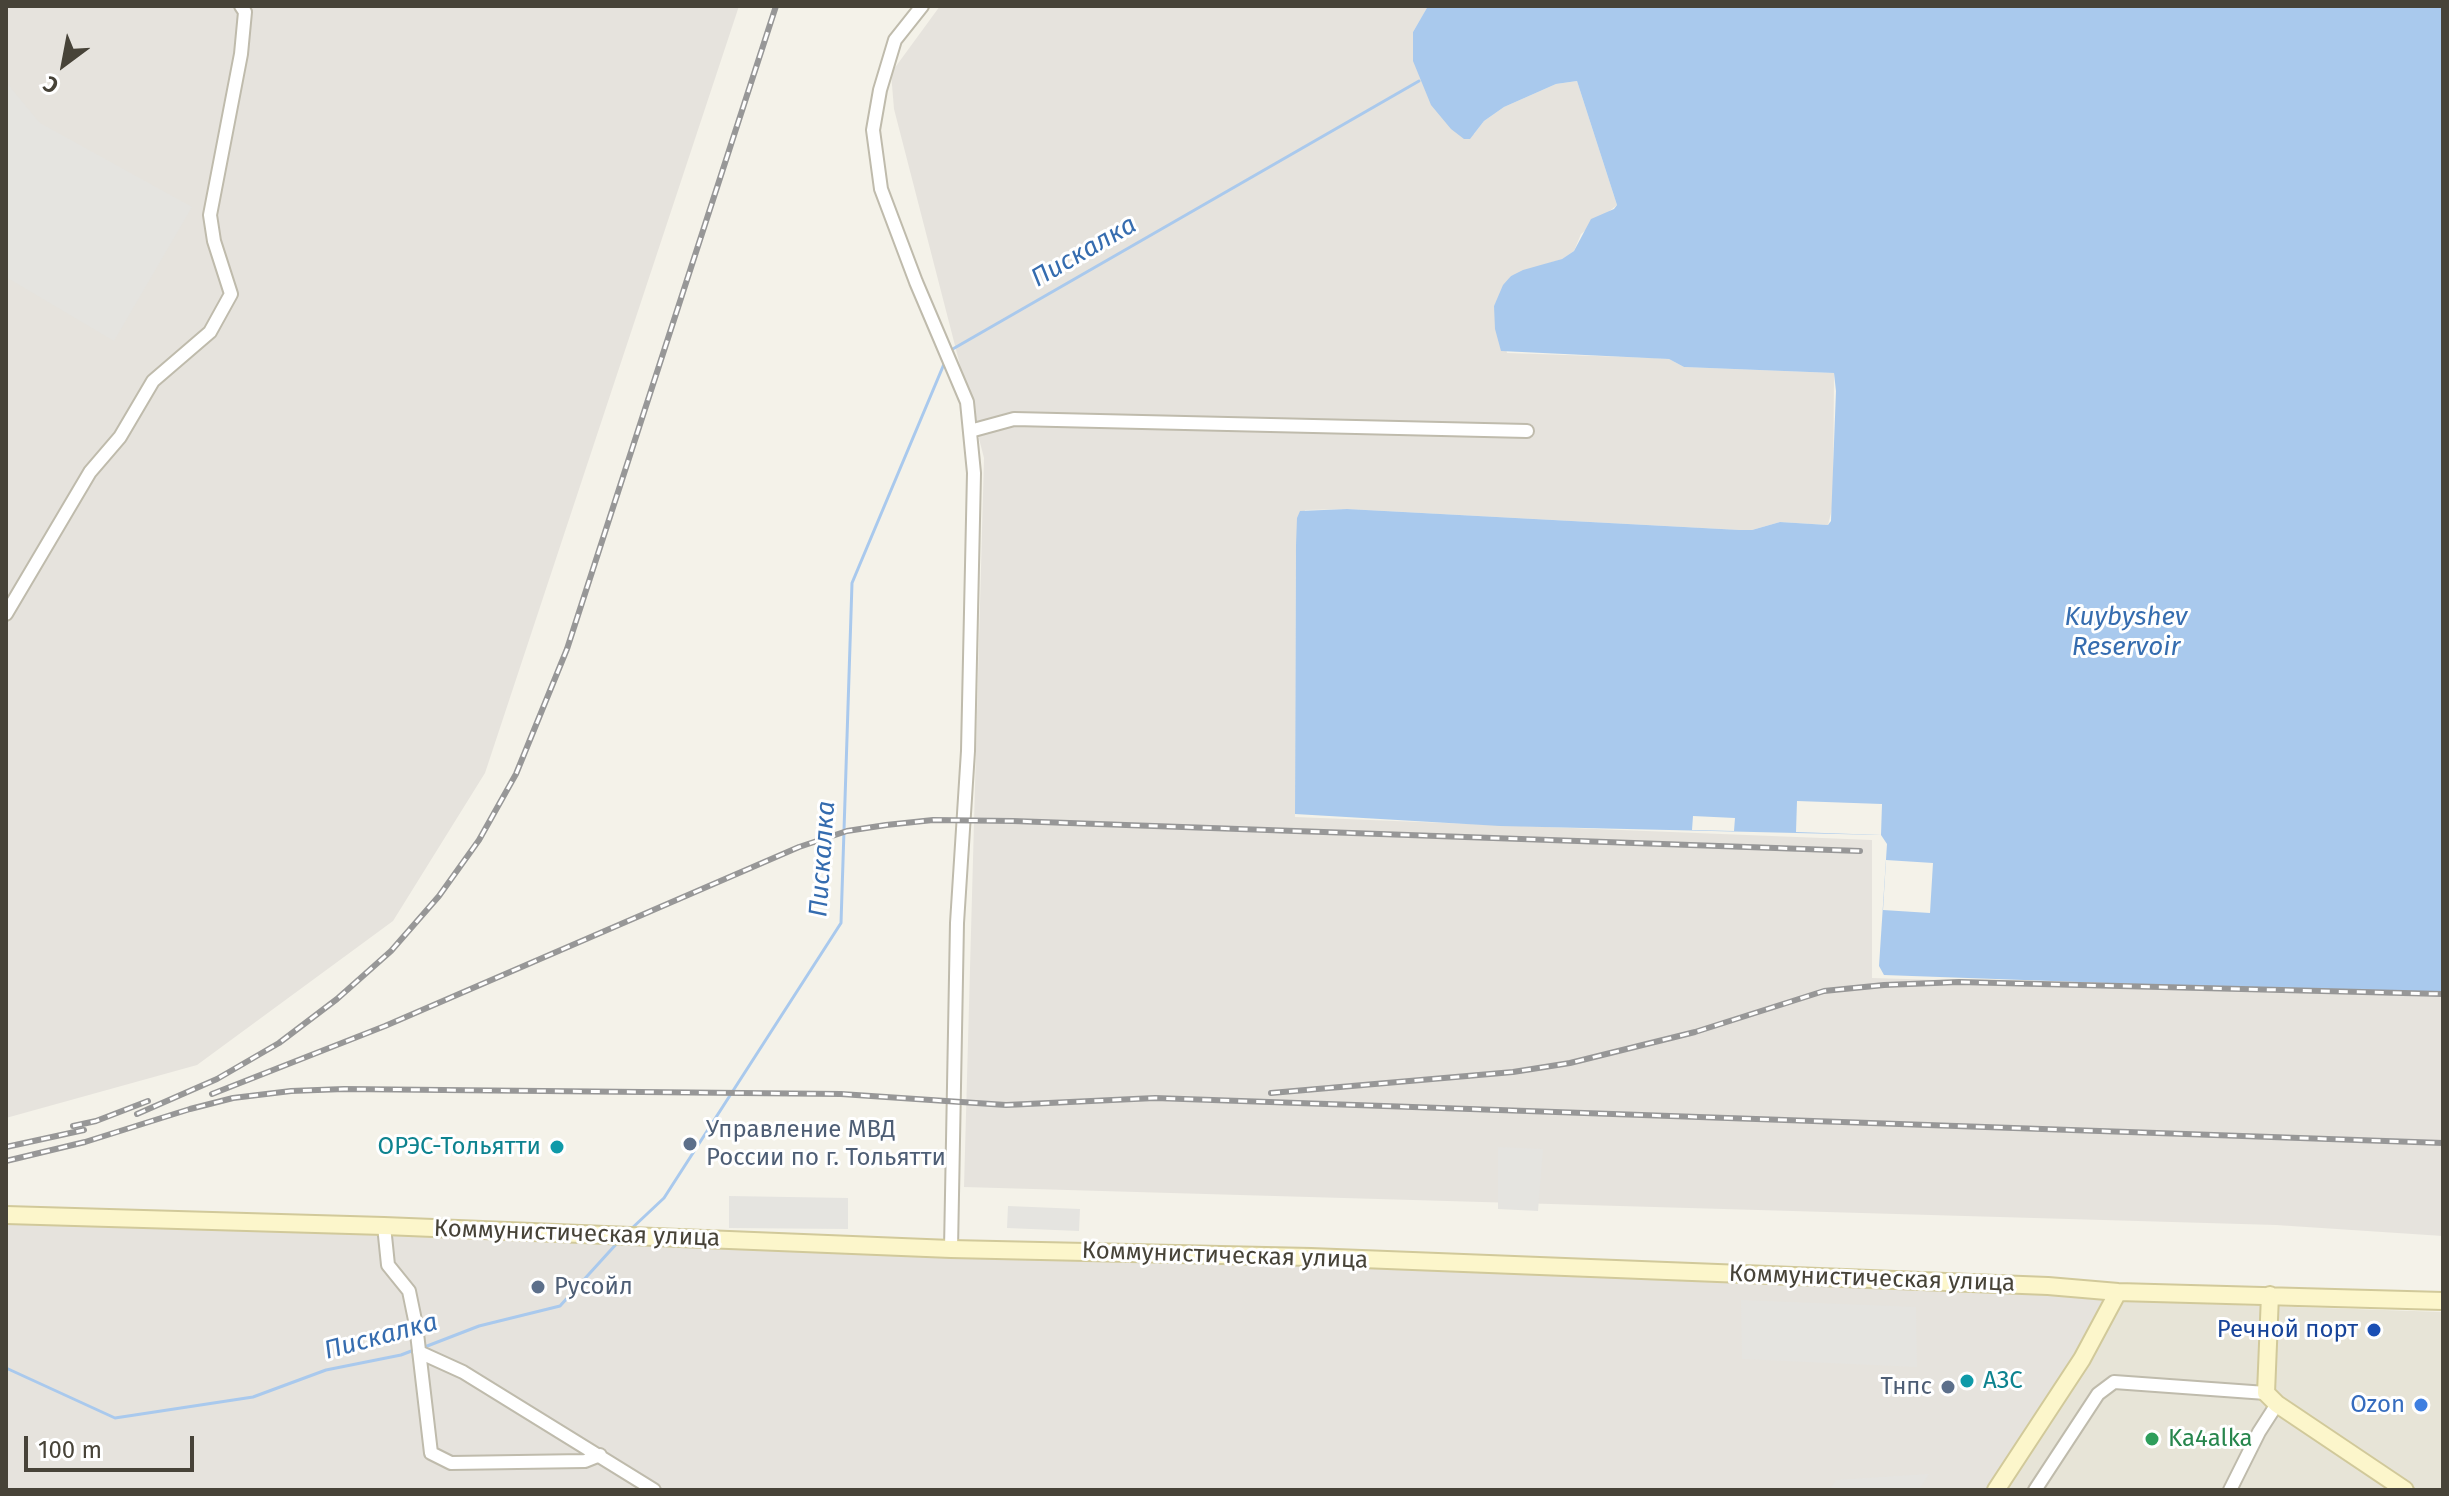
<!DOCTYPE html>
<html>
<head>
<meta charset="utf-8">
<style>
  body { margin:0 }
  #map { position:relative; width:2449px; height:1496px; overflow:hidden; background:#f4f2e9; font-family:"Fira Sans",sans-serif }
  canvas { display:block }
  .frame { position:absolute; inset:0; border:8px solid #474338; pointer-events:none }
  .north { position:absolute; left:24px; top:24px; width:80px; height:80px; -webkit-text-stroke:6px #fff; paint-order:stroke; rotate:212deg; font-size:22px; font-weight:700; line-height:32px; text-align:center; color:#474338 }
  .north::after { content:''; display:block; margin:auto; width:28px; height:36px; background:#474338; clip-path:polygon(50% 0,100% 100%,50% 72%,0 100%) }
  .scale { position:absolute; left:24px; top:1436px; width:170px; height:36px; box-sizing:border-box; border:4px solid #474338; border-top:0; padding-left:10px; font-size:24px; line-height:28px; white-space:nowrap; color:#474338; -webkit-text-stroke:6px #fff; paint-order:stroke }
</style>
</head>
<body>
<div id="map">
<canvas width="2449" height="1496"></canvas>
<div class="frame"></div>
<div class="north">С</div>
<div class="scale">100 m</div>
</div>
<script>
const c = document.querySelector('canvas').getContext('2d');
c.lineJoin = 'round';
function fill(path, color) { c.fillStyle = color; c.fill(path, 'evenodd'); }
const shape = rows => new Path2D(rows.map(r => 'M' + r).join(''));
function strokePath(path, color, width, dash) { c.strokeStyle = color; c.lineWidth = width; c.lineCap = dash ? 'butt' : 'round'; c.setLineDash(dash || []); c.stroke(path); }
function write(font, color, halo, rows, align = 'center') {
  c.font = font + ' "Fira Sans",sans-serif'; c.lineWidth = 6; c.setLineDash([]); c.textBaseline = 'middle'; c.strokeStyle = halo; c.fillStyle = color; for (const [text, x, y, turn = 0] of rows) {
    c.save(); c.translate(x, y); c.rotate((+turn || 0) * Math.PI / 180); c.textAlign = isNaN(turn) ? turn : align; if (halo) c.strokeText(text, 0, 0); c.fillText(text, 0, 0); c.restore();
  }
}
const residential = shape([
  [2119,1301,2443,1312,2443,1490,2004,1490]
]);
const industrial = shape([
  [6,6,739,6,485,773,393,921,197,1065,6,1118],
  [940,6,1428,6,1413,32,1474,134,1484,121,1504,107,1556,84,1577,81,1617,205,1581,234,1574,251,1562,259,1511,276,1494,306,1507,353,1655,358,1669,359,1684,367,1834,373,1833,505,1828,525,1780,522,1752,530,1740,530,1347,509,1305,510,1296,545,1295,817,1872,840,1872,978,2443,995,2443,1236,2276,1225,964,1187,984,458,894,109,891,73],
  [6,1218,1922,1287,2109,1299,2078,1357,1991,1490,6,1490]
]);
const parking = shape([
  [6,82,40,123,192,207,114,341,6,277],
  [1498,1147,1543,1149,1538,1211,1498,1209],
  [729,1196,848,1198,848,1229,729,1228],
  [1008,1206,1080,1209,1079,1231,1007,1228],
  [1741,1300,1916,1307,1917,1367,1742,1359],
  [1929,1474,1919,1490,1829,1490,1836,1480]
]);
const water = shape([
  [1428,6,2443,6,2443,995,1884,975,1879,966,1887,844,1881,835,1500,826,1295,814,1296,545,1297,518,1300,511,1347,509,1740,530,1752,530,1780,522,1828,525,1831,521,1836,391,1834,373,1684,367,1669,359,1501,351,1495,329,1494,306,1503,285,1511,276,1523,270,1562,259,1574,251,1591,219,1614,209,1617,205,1577,81,1556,84,1504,107,1484,121,1470,139,1464,139,1451,129,1431,105,1413,61,1413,32]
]);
const pier = shape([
  [1797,801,1882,804,1881,835,1796,832],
  [1693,816,1735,818,1734,831,1692,830],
  [1886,860,1933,863,1930,913,1883,910]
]);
const stream = shape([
  [951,350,1419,81],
  [630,1230,664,1198,841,923,852,583,944,364],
  [422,1348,479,1326,560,1306,619,1241],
  [6,1368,115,1418,253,1397,326,1370,401,1355,414,1350]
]);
const street = shape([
  [922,6,895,40,880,90,873,130,881,189,916,282,967,402,974,473,968,751,957,923,951,1249],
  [970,431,1014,419,1527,431],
  [6,614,90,472,120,437,153,381,210,332,231,294,214,241,210,215,241,54,245,12,241,6],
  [384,1226,388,1265,409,1291,416,1325,431,1453,451,1463,585,1461,600,1455],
  [419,1352,463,1372,654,1490],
  [2035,1490,2098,1394,2114,1382,2266,1393],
  [2230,1490,2259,1432,2277,1404]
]);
const secondary = shape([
  [6,1215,384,1226,951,1249,1311,1257,2048,1286,2118,1292,2443,1301],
  [2270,1295,2266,1393,2277,1404,2405,1490],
  [1996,1490,2082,1359,2118,1292]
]);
const rail = shape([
  [1271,1093,1513,1072,1570,1063,1695,1032,1824,991,1884,985,1959,982,2443,994],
  [212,1094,385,1026,799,847,847,831,886,825,933,820,1013,821,1860,851],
  [137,1114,217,1079,279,1043,337,999,391,951,439,896,479,840,516,774,567,649,776,6],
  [73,1126,96,1121,148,1101],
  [6,1147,84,1130],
  [6,1161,85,1142,190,1109,233,1098,291,1091,344,1089,841,1094,1006,1105,1155,1098,2443,1143]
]);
const markers = [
  [690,1144,8,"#5c6f8a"],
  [557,1147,8,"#0f9aa8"],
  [538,1287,8,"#5c6f8a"],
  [2374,1330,8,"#1a4fb4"],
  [1967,1381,8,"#0f9aa8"],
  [1948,1387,8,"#5c6f8a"],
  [2421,1405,8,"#3f7fe0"],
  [2152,1439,8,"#2e9e5b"]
];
const serviceNames = [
  ["Управление МВД",706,1130],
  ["России по г. Тольятти",706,1158],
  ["Русойл",554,1287],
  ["Тнпс",1932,1387,"right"]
];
const cultureNames = [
  ["ОРЭС-Тольятти",541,1147],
  ["АЗС",1983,1381,"left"]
];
const streetNames = [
  ["Коммунистическая улица",577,1234,2],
  ["Коммунистическая улица",1225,1256,2],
  ["Коммунистическая улица",1872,1279,2]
];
const transitNames = [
  ["Речной порт",2358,1330]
];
const shopNames = [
  ["Ozon",2405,1405]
];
const leisureNames = [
  ["Ka4alka",2168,1439]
];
const waterNames = [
  ["Пискалка",1084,252,-30],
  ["Kuybyshev",2126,618],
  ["Reservoir",2126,648],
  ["Пискалка",823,859,-86],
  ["Пискалка",381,1337,-15]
];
fill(residential, '#e7e4d7');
fill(industrial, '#e6e3dd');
fill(parking, '#e5e4e0');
fill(water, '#a9c9ed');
fill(pier, '#f4f2e9');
strokePath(stream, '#a9c9ed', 3);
strokePath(street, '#bfbbac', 16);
strokePath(secondary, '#d1c99a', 20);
strokePath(street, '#fff', 12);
strokePath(secondary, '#fcf6cb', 16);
strokePath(rail, '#979797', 6);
strokePath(rail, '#fff', 3, [9]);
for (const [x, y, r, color] of markers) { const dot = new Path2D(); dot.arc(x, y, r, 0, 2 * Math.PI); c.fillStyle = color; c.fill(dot); strokePath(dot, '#fff', 3); }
write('24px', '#4e5e75', '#fff', serviceNames, 'left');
write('24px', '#0d838f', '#fff', cultureNames, 'right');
write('24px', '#474338', '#fff', streetNames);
write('24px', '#164399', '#fff', transitNames, 'right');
write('24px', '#366cbe', '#fff', shopNames, 'right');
write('24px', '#27864d', '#fff', leisureNames, 'left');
write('italic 26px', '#356caf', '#fff', waterNames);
</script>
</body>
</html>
